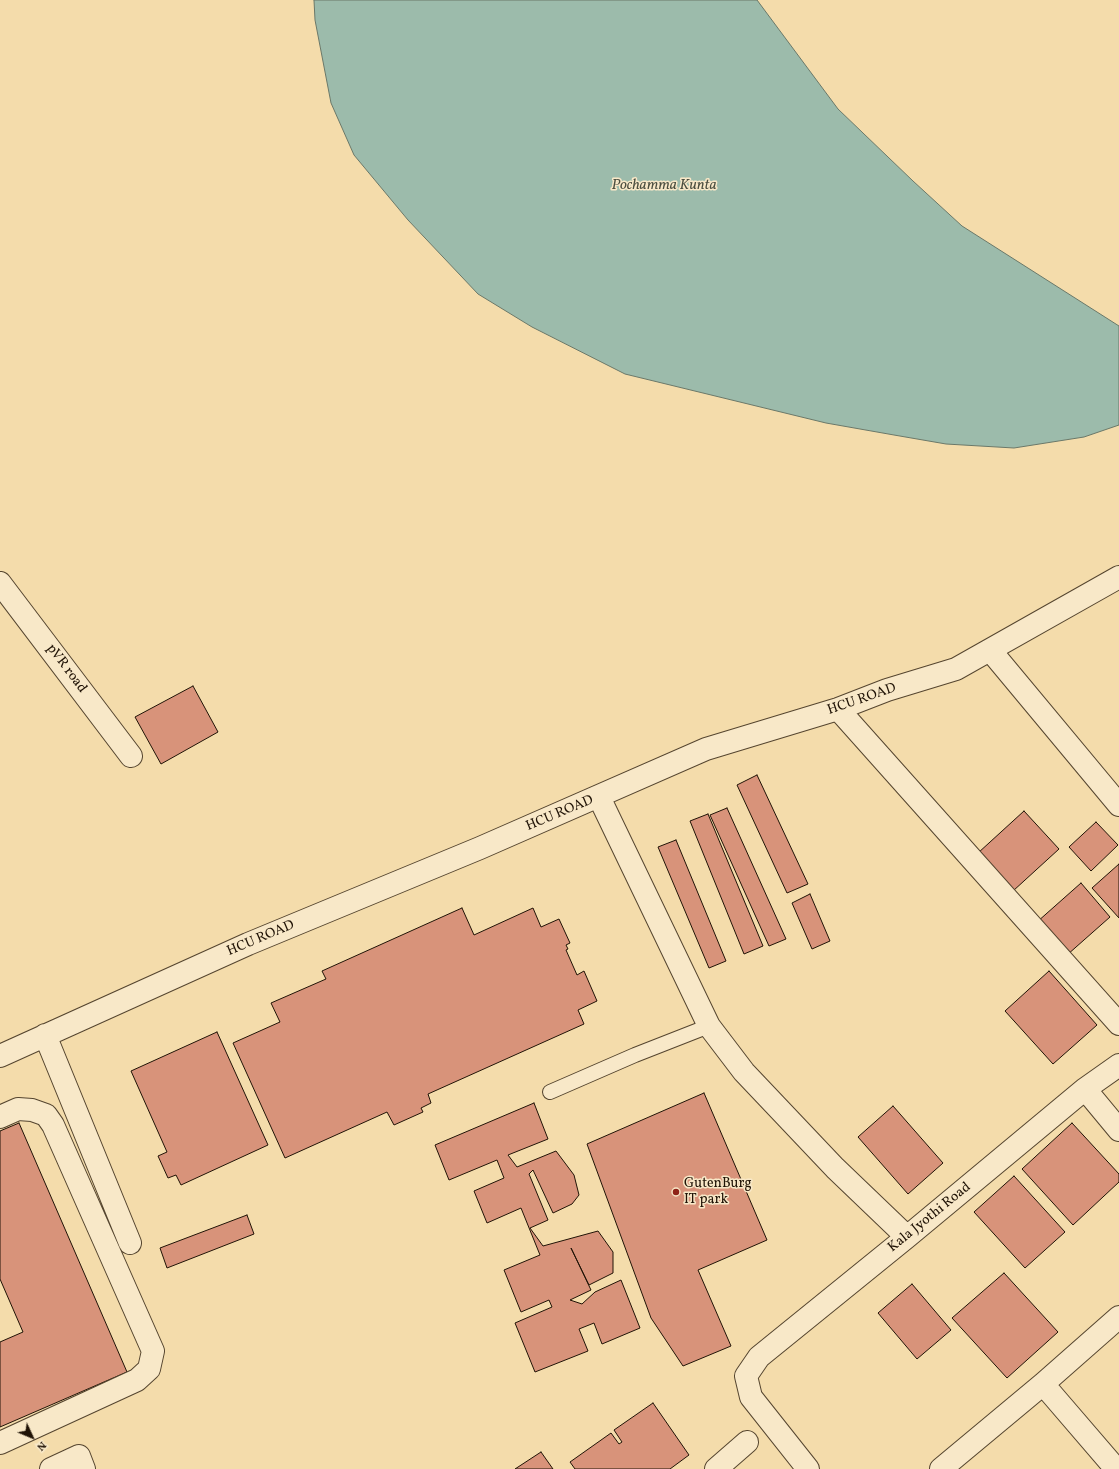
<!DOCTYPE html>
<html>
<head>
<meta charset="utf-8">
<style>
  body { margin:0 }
  #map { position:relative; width:1119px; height:1469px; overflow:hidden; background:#f4dcab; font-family:Vollkorn,serif }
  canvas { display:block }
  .north { position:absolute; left:12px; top:1417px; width:40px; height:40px; -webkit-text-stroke:3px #f8e8c8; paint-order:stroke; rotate:134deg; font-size:11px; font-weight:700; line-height:16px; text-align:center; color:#201306 }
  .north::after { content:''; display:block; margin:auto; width:14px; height:18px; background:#201306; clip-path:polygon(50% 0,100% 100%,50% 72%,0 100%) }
</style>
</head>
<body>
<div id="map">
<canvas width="1119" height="1469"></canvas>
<div class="north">N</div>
</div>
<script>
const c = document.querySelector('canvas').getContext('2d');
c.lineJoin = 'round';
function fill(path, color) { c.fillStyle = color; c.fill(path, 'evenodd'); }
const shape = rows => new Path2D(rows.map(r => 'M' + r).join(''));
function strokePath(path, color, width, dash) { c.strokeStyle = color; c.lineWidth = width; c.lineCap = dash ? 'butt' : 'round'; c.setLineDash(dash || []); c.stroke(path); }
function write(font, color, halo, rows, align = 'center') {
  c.font = font + ' Vollkorn,serif'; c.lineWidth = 3; c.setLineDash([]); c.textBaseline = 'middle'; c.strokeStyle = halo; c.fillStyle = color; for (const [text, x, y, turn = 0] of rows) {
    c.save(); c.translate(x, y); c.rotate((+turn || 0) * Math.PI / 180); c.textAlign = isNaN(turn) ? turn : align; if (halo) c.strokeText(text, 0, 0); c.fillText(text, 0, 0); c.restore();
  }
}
const water = shape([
  [314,0,757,0,838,109,913,181,962,226,1119,326,1119,425,1084,437,1014,448,946,444,894,435,826,423,625,374,532,327,478,294,408,220,354,155,331,103,315,20,314,0]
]);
const building = shape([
  [193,686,218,732,161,764,135,717,193,686],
  [757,775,808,884,787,893,737,785,757,775],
  [727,808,786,939,769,946,710,815,727,808],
  [1024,811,1059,849,1013,891,978,853,1024,811],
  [708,814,763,946,744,954,690,821,708,814],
  [1096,822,1118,845,1091,871,1069,847,1096,822],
  [676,840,726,961,709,968,658,847,676,840],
  [1119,864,1119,918,1092,888,1119,864],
  [1081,883,1110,917,1067,955,1037,922,1081,883],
  [810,894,830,941,812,949,792,903,810,894],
  [462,908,474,935,533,908,541,927,559,919,570,943,566,945,568,949,566,950,577,975,584,971,597,1001,578,1010,584,1024,428,1094,431,1103,421,1108,423,1112,394,1125,387,1112,285,1158,233,1043,280,1022,271,1003,326,979,322,971,462,908],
  [1049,971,1097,1025,1053,1064,1005,1011,1049,971],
  [217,1032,268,1145,181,1185,176,1175,168,1178,158,1156,167,1152,131,1071,217,1032],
  [704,1093,767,1240,698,1270,731,1346,683,1366,651,1318,587,1144,704,1093],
  [534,1103,548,1139,508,1155,517,1167,556,1151,574,1175,579,1195,572,1204,553,1213,533,1170,529,1174,548,1220,530,1228,543,1246,598,1231,613,1252,613,1273,589,1285,571,1248,591,1290,570,1300,582,1304,595,1292,621,1280,640,1328,602,1344,594,1323,579,1329,588,1351,535,1372,515,1323,552,1307,549,1300,521,1312,504,1270,540,1255,521,1208,487,1223,474,1191,504,1178,497,1160,449,1180,435,1145,534,1103],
  [893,1106,943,1163,908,1194,858,1137,893,1106],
  [19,1123,127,1372,0,1427,0,1342,23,1332,0,1279,0,1131,19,1123],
  [1072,1123,1119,1174,1119,1182,1073,1225,1022,1169,1072,1123],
  [1014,1176,1065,1232,1025,1268,974,1212,1014,1176],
  [247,1215,254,1234,167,1268,160,1248,247,1215],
  [1004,1273,1058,1332,1007,1378,952,1318,1004,1273],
  [912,1284,951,1330,917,1359,878,1313,912,1284],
  [653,1403,689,1455,670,1469,575,1469,570,1462,611,1433,619,1444,622,1442,614,1430,653,1403],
  [541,1452,553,1469,515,1469,541,1452]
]);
const service = shape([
  [550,1092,635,1055,709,1026]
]);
const minor = shape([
  [0,583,131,756],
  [990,650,1119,805],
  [838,709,1119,1024],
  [599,797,709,1026,744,1072,835,1168,907,1237],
  [45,1035,130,1243],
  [0,1056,248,944,480,848,706,749,838,709,887,690,956,669,1119,577],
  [1085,1089,1119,1130],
  [0,1117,18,1109,32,1110,46,1115,53,1125,153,1351,149,1369,137,1380,0,1443],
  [1043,1384,1116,1469],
  [51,1469,79,1456,84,1469],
  [716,1469,747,1442],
  [808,1469,751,1397,746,1376,759,1357,907,1237,1085,1089,1119,1065],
  [941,1469,1043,1384,1119,1317]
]);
const markers = [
  [676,1192,4,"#8f2418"]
];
const streetNames = [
  ["pVR road",66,669,53],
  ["HCU ROAD",862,700,-19],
  ["HCU ROAD",560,814,-23],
  ["HCU ROAD",261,939,-23],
  ["Kala Jyothi Road",930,1218,-39]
];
const poiNames = [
  ["GutenBurg",684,1184],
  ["IT park",684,1200]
];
const waterNames = [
  ["Pochamma Kunta",664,186]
];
fill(water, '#9cbbab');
strokePath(water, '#6a7869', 1);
fill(building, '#d8937a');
strokePath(building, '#201306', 1);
strokePath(service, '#55452f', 16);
strokePath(minor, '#55452f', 24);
strokePath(service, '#f8e8c8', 14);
strokePath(minor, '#f8e8c8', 22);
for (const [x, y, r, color] of markers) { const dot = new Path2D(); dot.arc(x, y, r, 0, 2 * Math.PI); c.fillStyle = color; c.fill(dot); strokePath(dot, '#f8e8c8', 1.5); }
write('14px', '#201306', '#f8e8c8', streetNames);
write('14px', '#201306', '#f8e8c8', poiNames, 'left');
write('italic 15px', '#4b4e40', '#f8e8c8', waterNames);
</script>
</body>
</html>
